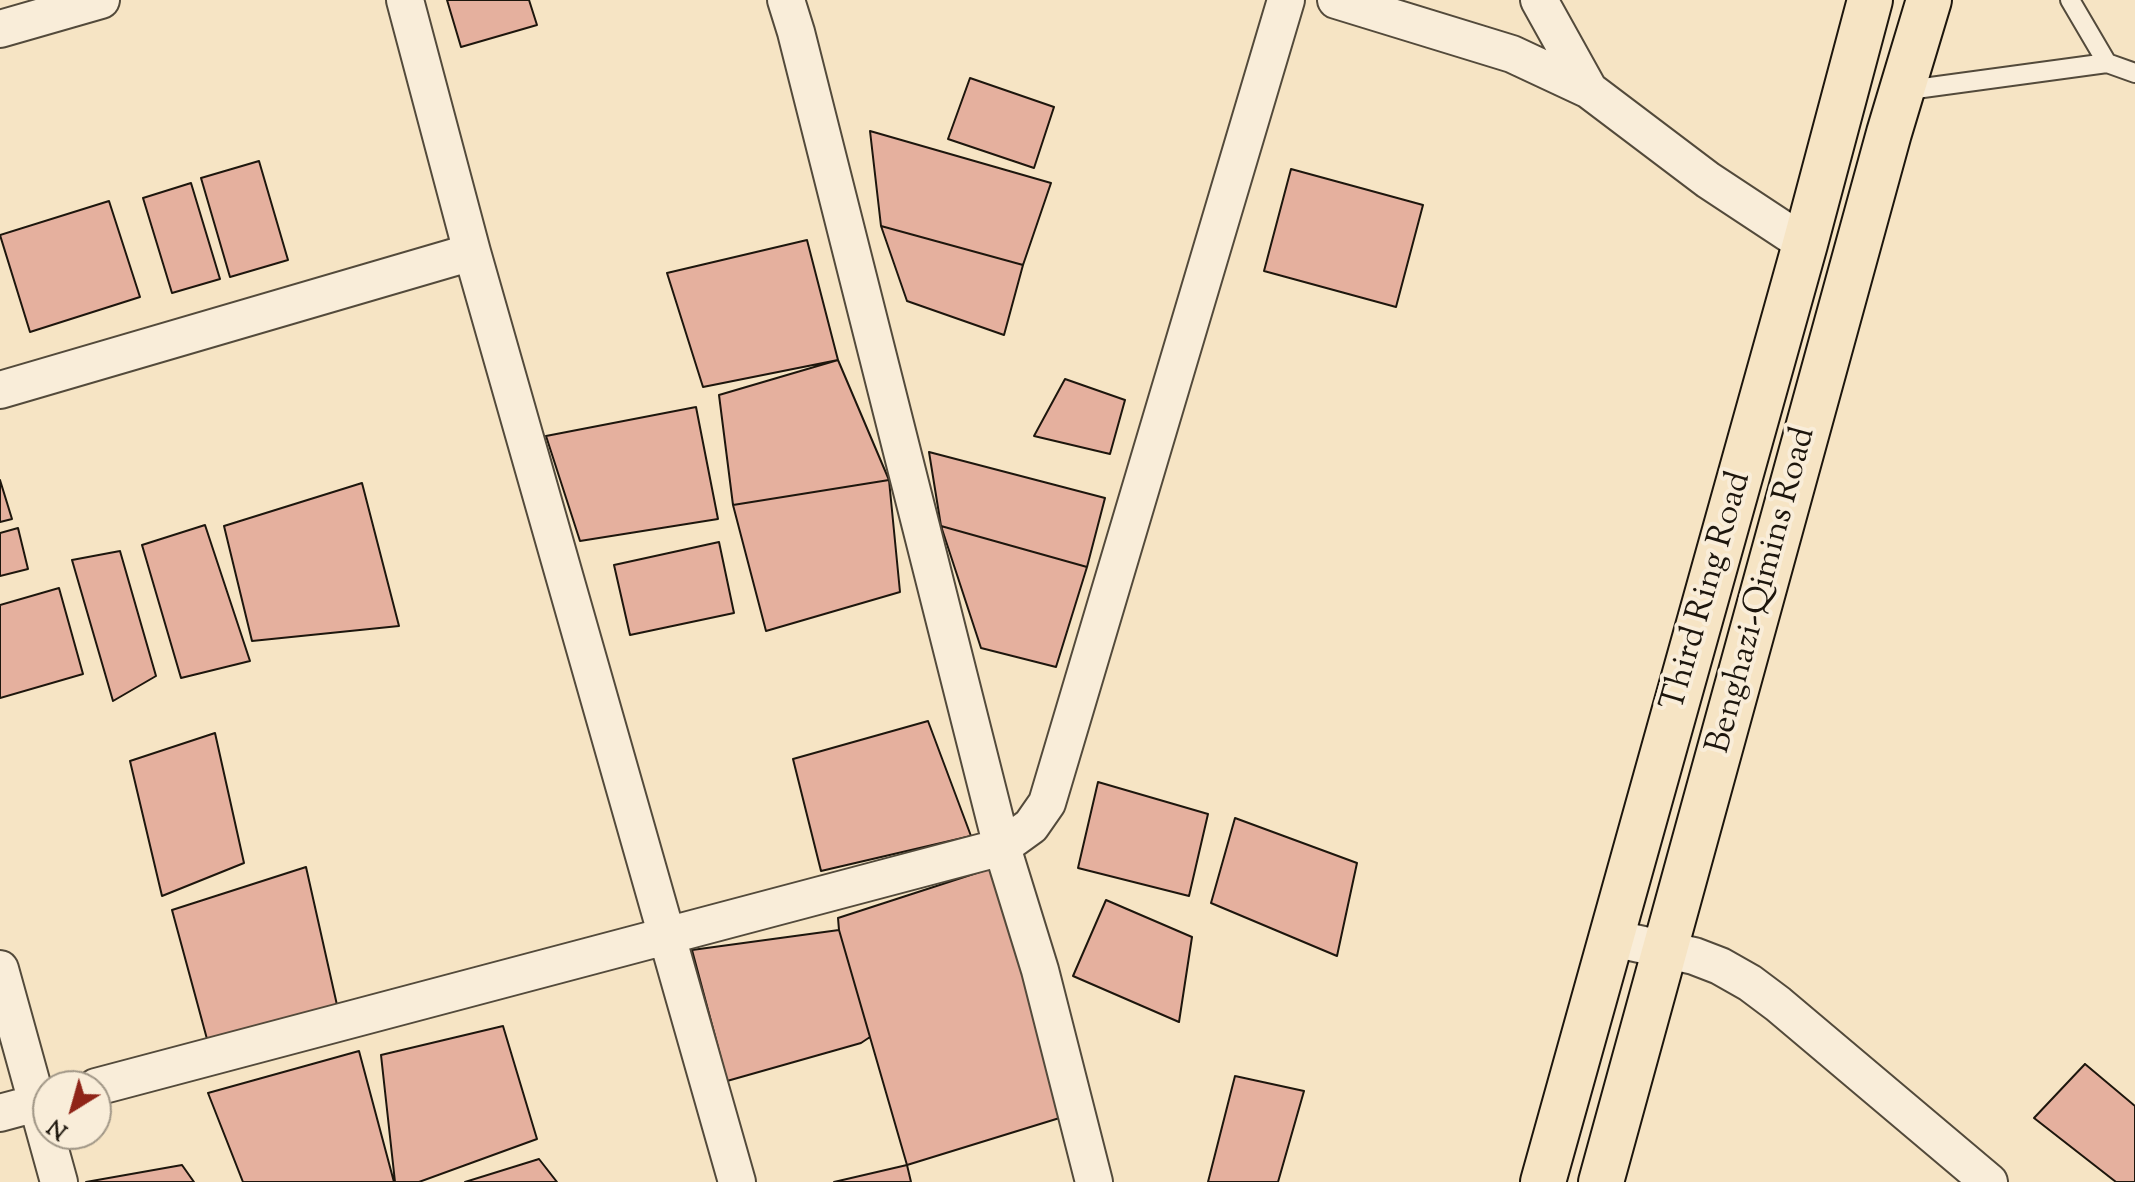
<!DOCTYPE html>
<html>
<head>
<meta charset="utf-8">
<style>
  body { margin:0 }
  #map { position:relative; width:2135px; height:1182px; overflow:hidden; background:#f6e4c4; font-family:"Sorts Mill Goudy",serif }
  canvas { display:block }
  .north { position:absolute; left:32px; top:1070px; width:80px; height:80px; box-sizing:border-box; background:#f9edd9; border:2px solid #a19787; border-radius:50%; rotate:217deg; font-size:22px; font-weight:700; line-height:32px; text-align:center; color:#1d160d }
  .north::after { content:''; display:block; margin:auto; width:28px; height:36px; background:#8f2418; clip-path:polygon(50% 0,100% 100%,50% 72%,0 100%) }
</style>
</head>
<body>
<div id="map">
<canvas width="2135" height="1182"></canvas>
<div class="north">N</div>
</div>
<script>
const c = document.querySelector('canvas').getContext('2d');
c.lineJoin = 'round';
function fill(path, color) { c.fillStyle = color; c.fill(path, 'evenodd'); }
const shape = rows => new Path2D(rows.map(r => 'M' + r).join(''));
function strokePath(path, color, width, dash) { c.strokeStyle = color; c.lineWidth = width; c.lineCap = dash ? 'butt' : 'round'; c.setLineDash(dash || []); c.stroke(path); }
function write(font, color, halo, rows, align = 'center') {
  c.font = font + ' "Sorts Mill Goudy",serif'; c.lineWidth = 8; c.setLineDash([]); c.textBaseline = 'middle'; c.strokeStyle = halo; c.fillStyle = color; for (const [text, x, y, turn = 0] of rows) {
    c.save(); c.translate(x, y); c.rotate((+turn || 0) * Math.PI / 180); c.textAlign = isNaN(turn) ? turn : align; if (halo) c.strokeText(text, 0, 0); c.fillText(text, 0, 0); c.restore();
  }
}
const building = shape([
  [447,0,529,0,537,25,461,47,447,0],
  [970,78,1054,107,1034,168,948,139,970,78],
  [870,131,1051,183,1023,265,881,226,870,131],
  [259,161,288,260,230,277,201,178,259,161],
  [1291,169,1423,205,1396,307,1264,271,1291,169],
  [191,183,220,279,172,293,143,198,191,183],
  [109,201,140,297,30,332,0,235,109,201],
  [881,226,1023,265,1004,335,907,301,881,226],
  [807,240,838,360,703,387,667,273,807,240],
  [838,360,889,480,733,505,719,395,838,360],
  [1065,379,1125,400,1110,454,1034,436,1065,379],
  [696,407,718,519,580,541,546,436,696,407],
  [929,452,1105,498,1087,567,941,526,929,452],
  [0,480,12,519,0,522,0,480],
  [889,480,900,592,766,631,733,505,889,480],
  [362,483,399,626,252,641,224,526,362,483],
  [205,525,250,661,181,678,142,545,205,525],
  [941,526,1087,567,1056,667,981,648,941,526],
  [18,528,28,569,0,576,0,533,18,528],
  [719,542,734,613,630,635,614,565,719,542],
  [120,551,156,676,113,701,72,560,120,551],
  [59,588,83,674,0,698,0,605,59,588],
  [928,721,971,836,821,871,793,759,928,721],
  [215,733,244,863,162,896,130,761,215,733],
  [1098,782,1208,814,1189,896,1078,868,1098,782],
  [1235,818,1357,863,1337,956,1211,903,1235,818],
  [306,867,337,1005,207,1039,172,910,306,867],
  [992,868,1066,1116,907,1165,839,930,838,918,992,868],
  [1106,900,1192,937,1179,1022,1073,976,1106,900],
  [839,930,870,1037,861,1043,727,1081,692,950,839,930],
  [503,1026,537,1139,419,1182,395,1182,381,1055,503,1026],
  [359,1051,394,1182,243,1182,208,1093,359,1051],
  [2085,1064,2135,1106,2135,1182,2116,1182,2034,1118,2085,1064],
  [1235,1076,1304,1091,1278,1182,1208,1182,1235,1076],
  [539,1159,557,1182,465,1182,539,1159],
  [182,1165,194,1182,86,1182,182,1165],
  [907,1165,911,1182,834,1182,907,1165]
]);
const lane = shape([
  [2070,0,2107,63],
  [1901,91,2107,63,2135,73]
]);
const street = shape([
  [405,0,472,252,737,1182],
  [786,0,796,32,1002,847,1040,970,1094,1182],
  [1336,0,1512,54,1589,90,1708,180,1805,244],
  [1539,0,1589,90],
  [0,29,101,0],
  [0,390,472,252],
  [1612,938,1694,956,1720,966,1750,983,1778,1004,1989,1182],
  [0,969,59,1182],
  [96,1087,1002,847,1031,826,1047,803,1286,0],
  [0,1113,48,1100]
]);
const primary = shape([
  [1543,1182,1805,244,1870,0],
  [1601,1182,1889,133,1929,0]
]);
const streetNames = [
  ["Benghazi-Qimins Road",1764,591,-75],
  ["Third Ring Road",1709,592,-74]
];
fill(building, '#e5b09e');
strokePath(building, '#1d160d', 2);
strokePath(lane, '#534a3b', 22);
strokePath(street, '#534a3b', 40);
strokePath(primary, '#1d160d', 48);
strokePath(lane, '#f9edd9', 18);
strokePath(street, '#f9edd9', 36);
strokePath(primary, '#f6e4c4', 44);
write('34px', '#1d160d', '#f9edd9', streetNames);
</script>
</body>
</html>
